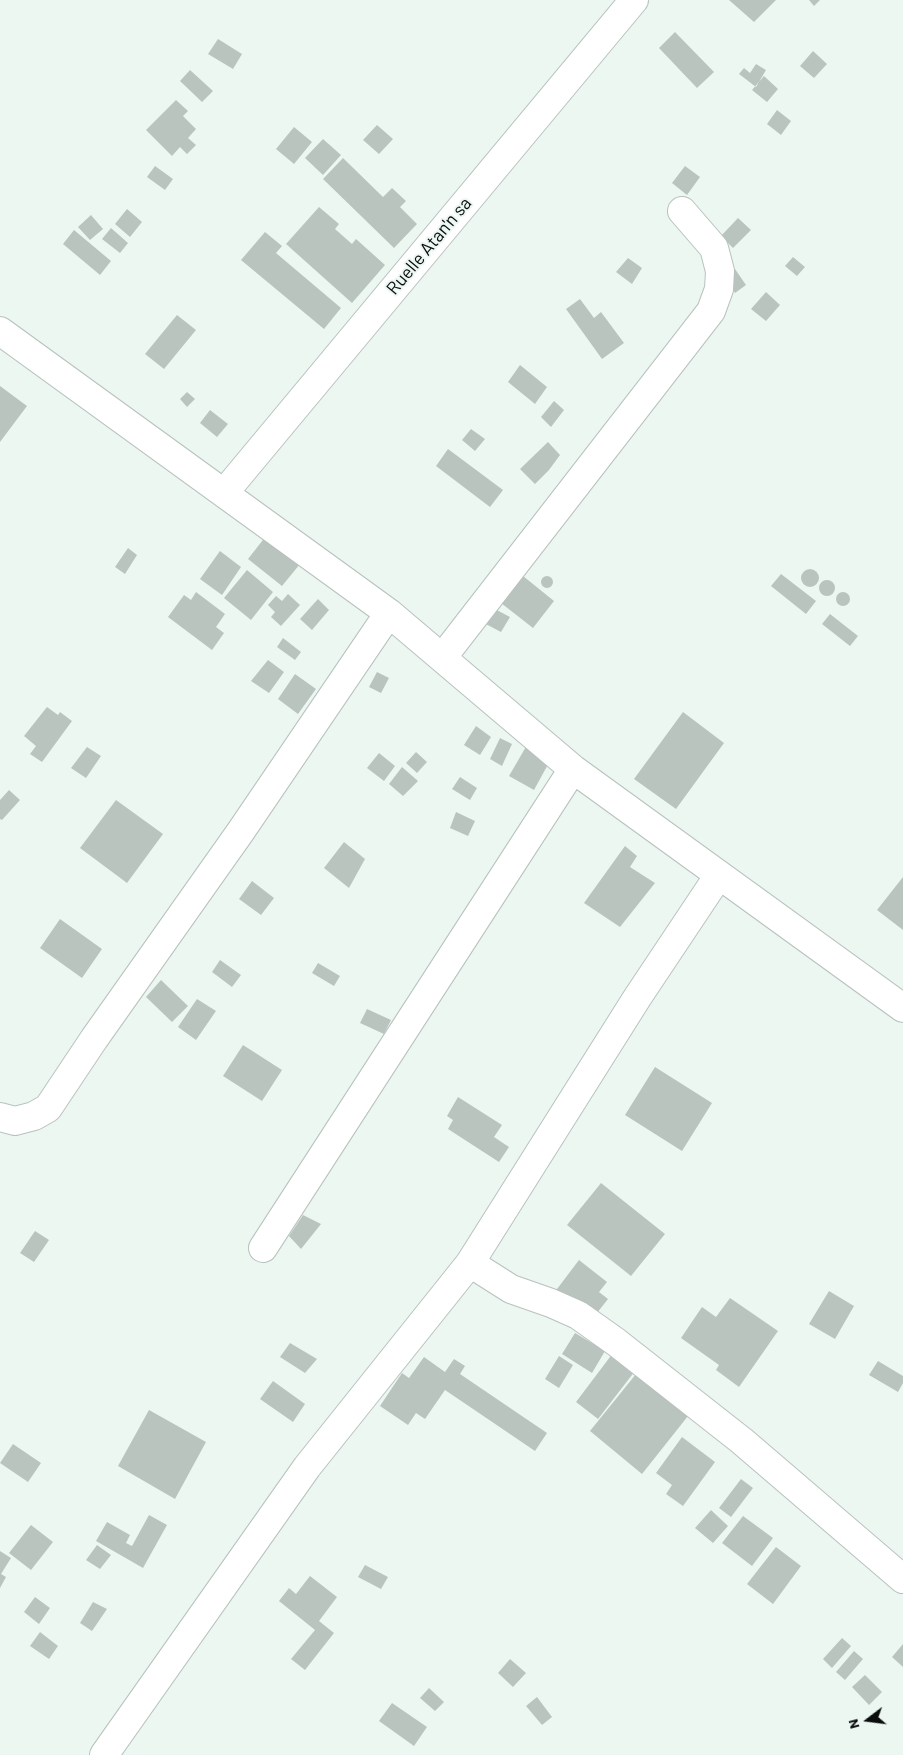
<!DOCTYPE html>
<html>
<head>
<meta charset="utf-8">
<style>
  body { margin:0 }
  #map { position:relative; width:903px; height:1755px; overflow:hidden; background:#ecf7f2; font-family:Barlow,sans-serif }
  canvas { display:block }
  .north { position:absolute; left:843px; top:1695px; width:50px; height:50px; -webkit-text-stroke:4px #ecf7f2; paint-order:stroke; rotate:255deg; font-size:14px; font-weight:700; line-height:20px; text-align:center; color:#0a0d0c }
  .north::after { content:''; display:block; margin:auto; width:18px; height:22px; background:#0a0d0c; clip-path:polygon(50% 0,100% 100%,50% 72%,0 100%) }
</style>
</head>
<body>
<div id="map">
<canvas width="903" height="1755"></canvas>
<div class="north">N</div>
</div>
<script>
const c = document.querySelector('canvas').getContext('2d');
c.lineJoin = 'round';
function fill(path, color) { c.fillStyle = color; c.fill(path, 'evenodd'); }
const shape = rows => new Path2D(rows.map(r => 'M' + r).join(''));
function strokePath(path, color, width, dash) { c.strokeStyle = color; c.lineWidth = width; c.lineCap = dash ? 'butt' : 'round'; c.setLineDash(dash || []); c.stroke(path); }
function write(font, color, halo, rows, align = 'center') {
  c.font = font + ' Barlow,sans-serif'; c.lineWidth = 4; c.setLineDash([]); c.textBaseline = 'middle'; c.strokeStyle = halo; c.fillStyle = color; for (const [text, x, y, turn = 0] of rows) {
    c.save(); c.translate(x, y); c.rotate((+turn || 0) * Math.PI / 180); c.textAlign = isNaN(turn) ? turn : align; if (halo) c.strokeText(text, 0, 0); c.fillText(text, 0, 0); c.restore();
  }
}
const building = shape([
  [729,0,776,0,754,22],
  [809,0,820,0,814,6],
  [675,32,714,72,697,88,659,48],
  [218,39,242,54,233,69,208,54],
  [813,51,827,64,814,78,800,66],
  [756,64,766,70,756,87,739,74,744,68,750,73],
  [190,70,213,91,202,102,180,81],
  [764,76,778,89,767,102,752,90],
  [176,100,188,111,183,116,196,129,188,138,196,145,187,154,180,147,172,156,146,130],
  [777,110,791,121,781,135,767,124],
  [377,125,393,139,379,154,363,140],
  [294,127,312,142,294,164,276,149],
  [323,139,341,155,323,175,305,158],
  [343,158,383,197,392,188,406,201,400,207,417,224,394,248,323,179],
  [155,166,173,179,165,190,147,177],
  [685,166,700,177,687,195,672,183],
  [319,207,339,224,335,229,352,244,356,239,385,265,352,303,286,244],
  [127,209,142,222,130,237,115,224],
  [91,215,103,229,90,240,78,227],
  [738,218,751,230,733,248,721,236],
  [111,228,128,243,120,253,102,239],
  [74,230,111,261,100,275,63,244],
  [265,232,282,246,276,253,341,308,324,329,241,260],
  [793,257,805,267,797,276,785,266],
  [628,258,642,268,632,284,616,272],
  [735,269,746,285,735,293,724,277],
  [766,292,780,305,766,321,751,309],
  [580,299,594,318,601,312,624,343,602,359,566,309],
  [177,315,196,330,164,369,145,354],
  [520,365,547,387,535,404,508,382],
  [0,386,27,406,0,442],
  [187,392,195,399,187,407,180,399],
  [554,401,564,410,551,427,541,417],
  [210,410,228,424,217,437,200,423],
  [471,429,485,439,475,451,462,440],
  [548,442,560,455,549,470,535,484,520,469],
  [448,449,503,490,490,507,436,466],
  [266,536,300,564,282,586,248,559],
  [128,548,137,555,125,574,115,567],
  [220,551,241,567,222,595,200,579],
  '801 578a9 9 0 1 1 18 0a9 9 0 1 1-18 0Z',
  [247,570,273,592,251,620,224,598],
  [781,574,816,601,806,614,771,586],
  '541 582a6 6 0 1 1 12 0a6 6 0 1 1-12 0Z',
  [523,576,554,601,533,628,501,603],
  '819 588a8 8 0 1 1 16 0a8 8 0 1 1-16 0Z',
  '836 599a7 7 0 1 1 14 0a7 7 0 1 1-14 0Z',
  [196,592,225,614,216,627,224,633,212,650,168,617,184,595,191,600],
  [288,594,300,605,281,626,271,617,275,612,268,605,276,596,282,601],
  [318,599,329,610,312,630,300,619],
  [491,607,510,617,501,632,482,622],
  [830,614,858,636,850,646,822,624],
  [283,638,301,652,295,660,277,647],
  [268,660,284,672,269,693,251,681],
  [377,672,389,678,381,693,369,687],
  [295,674,316,689,298,714,278,699],
  [47,707,58,715,60,712,72,721,42,762,30,754,36,746,24,736],
  [683,712,724,743,676,809,634,779],
  [476,726,491,737,480,755,464,745],
  [500,738,512,744,502,766,490,759],
  [527,745,551,759,534,790,509,776],
  [87,747,101,756,86,778,71,768],
  [416,752,427,762,417,773,406,763],
  [379,753,395,766,384,781,367,768],
  [402,767,418,781,403,796,389,784],
  [460,777,477,788,470,800,452,789],
  [9,790,20,800,2,820,0,819,0,800],
  [116,800,163,834,127,883,80,848],
  [456,812,475,821,468,836,450,828],
  [344,842,365,859,349,888,324,868],
  [625,846,637,856,630,867,655,883,620,927,584,903],
  [903,877,903,930,877,910],
  [252,881,274,898,261,915,239,899],
  [60,919,102,949,82,978,40,948],
  [220,960,241,975,232,987,212,972],
  [318,963,340,976,334,986,312,973],
  [161,980,188,1006,172,1022,146,997],
  [197,999,216,1011,196,1040,178,1027],
  [367,1009,391,1020,384,1034,360,1023],
  [243,1045,282,1070,262,1101,223,1076],
  [655,1067,712,1103,682,1151,625,1115],
  [458,1097,502,1125,494,1137,509,1147,499,1162,448,1129,453,1120,447,1116],
  [601,1183,665,1234,631,1276,567,1225],
  [303,1215,321,1224,301,1249,289,1236],
  [35,1231,49,1240,34,1262,20,1253],
  [579,1260,607,1282,599,1292,608,1299,593,1318,554,1293],
  [829,1291,854,1306,835,1339,809,1324],
  [730,1298,778,1331,739,1387,716,1370,719,1365,681,1338,702,1307,716,1317],
  [575,1333,605,1351,592,1373,562,1354],
  [290,1343,317,1359,305,1373,280,1357],
  [613,1353,635,1371,598,1419,576,1402],
  [559,1356,573,1365,559,1388,545,1379],
  [424,1357,445,1372,454,1359,465,1366,460,1374,547,1433,535,1451,445,1390,425,1419,416,1413,408,1425,380,1406,402,1373,409,1378],
  [878,1361,903,1376,903,1383,898,1392,869,1375],
  [636,1374,688,1416,642,1474,590,1431],
  [273,1381,305,1404,293,1422,260,1399],
  [149,1410,206,1442,175,1499,118,1466],
  [682,1437,715,1462,683,1506,666,1494,672,1485,656,1473],
  [13,1444,41,1463,28,1482,0,1463],
  [741,1479,753,1488,731,1517,719,1508],
  [711,1510,728,1526,713,1543,695,1528],
  [149,1515,167,1525,143,1568,96,1541,107,1522,130,1535,126,1543,132,1546],
  [743,1516,773,1538,752,1566,722,1543],
  [31,1525,53,1542,31,1570,9,1553],
  [97,1545,111,1555,100,1569,86,1560],
  [776,1547,801,1566,773,1604,747,1584],
  [0,1551,11,1558,1,1574,6,1577,0,1588],
  [365,1565,388,1577,381,1589,358,1577],
  [310,1576,337,1597,319,1621,334,1633,305,1670,291,1659,315,1630,279,1601,289,1588,296,1594],
  [35,1597,50,1608,39,1624,24,1612],
  [93,1602,107,1609,92,1631,80,1623],
  [40,1632,58,1646,49,1659,30,1646],
  [842,1638,851,1646,832,1668,823,1659],
  [903,1644,903,1667,892,1657],
  [854,1651,863,1659,845,1680,836,1672],
  [510,1659,526,1673,513,1687,498,1673],
  [865,1675,882,1692,869,1705,852,1687],
  [429,1688,444,1702,435,1711,420,1698],
  [537,1697,552,1717,542,1725,526,1706],
  [392,1703,427,1727,414,1746,379,1721]
]);
const street = shape([
  [0,331,389,613,573,769,903,1008],
  [224,493,634,0],
  [442,658,711,311,719,289,720,271,714,248,682,211],
  [0,1117,15,1121,34,1116,48,1108,94,1039,241,831,389,613],
  [263,1248,573,769],
  [470,1263,511,1289,551,1303,578,1315,616,1342,742,1441,903,1579],
  [104,1755,307,1467,470,1263,637,998,719,875]
]);
const streetNames = [
  ["Ruelle Atan'n sa",429,246,-50]
];
fill(building, '#bac4bf');
strokePath(street, '#b8c2bd', 30);
strokePath(street, '#fff', 28);
write('18px', '#0a0d0c', '#ecf7f2', streetNames);
</script>
</body>
</html>
